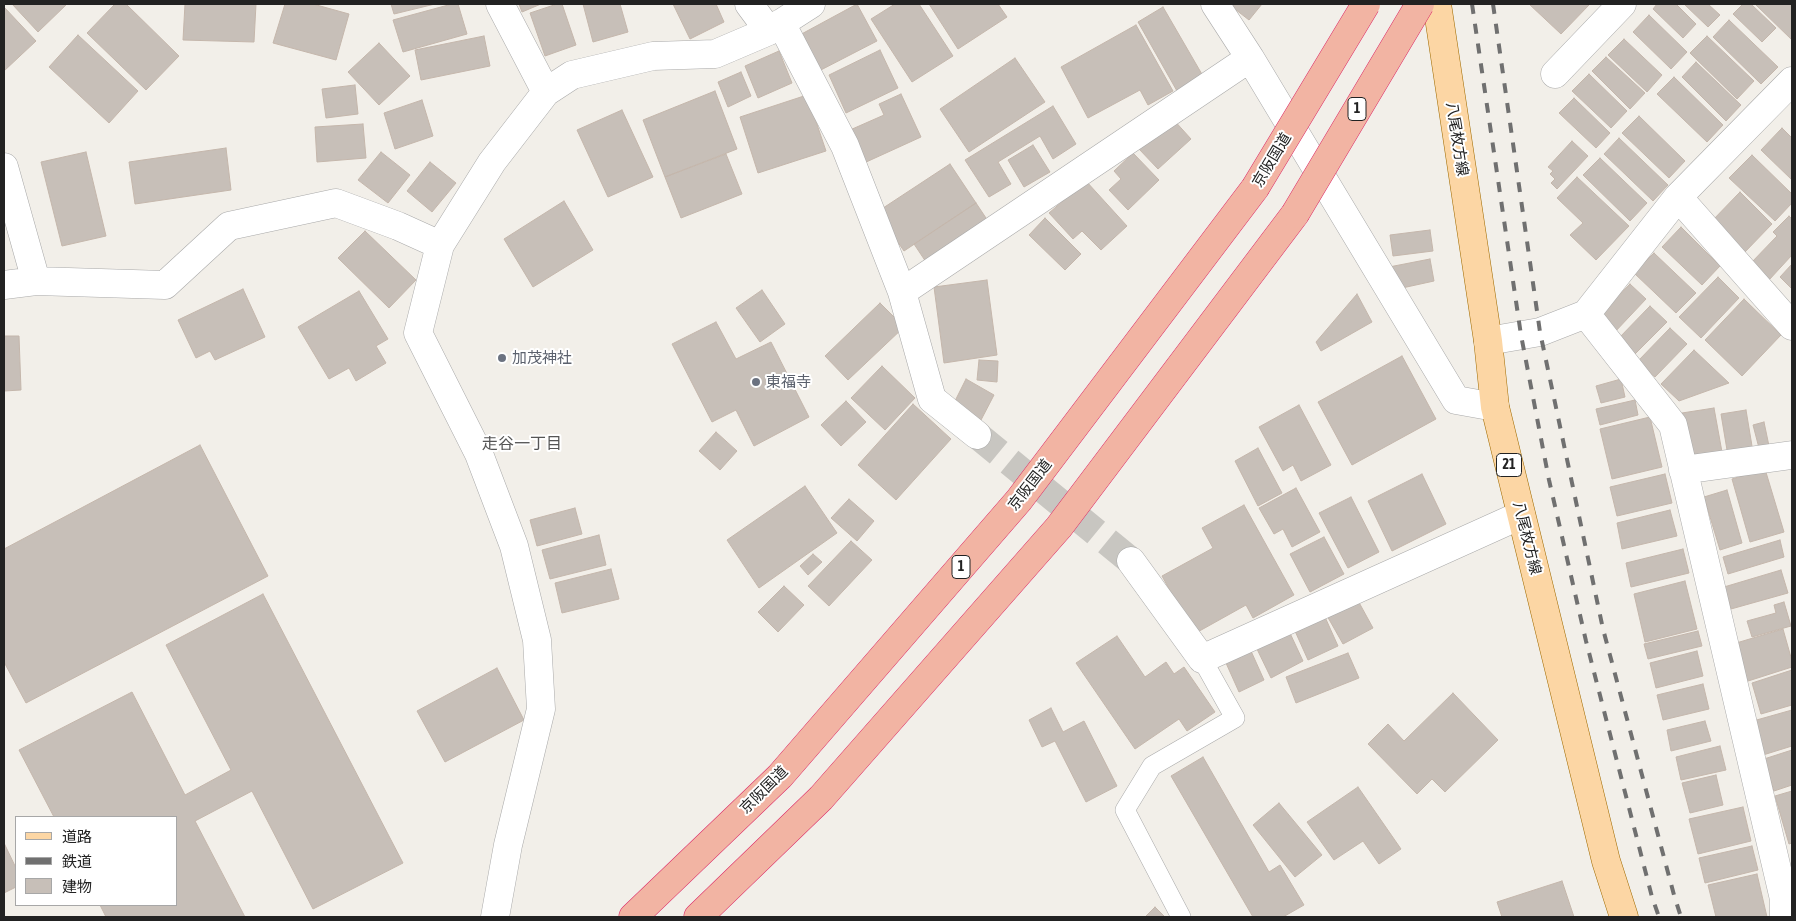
<!DOCTYPE html>
<html>
<head>
<meta charset="utf-8">
<style>
  body { margin:0 }
  #map { position:relative; width:1796px; height:921px; overflow:hidden; background:#f2efe9; font-family:"Asap Condensed","Noto Sans JP",sans-serif }
  canvas { display:block }
  .frame { position:absolute; inset:0; border:5px solid #222; pointer-events:none }
  .legend { position:absolute; left:15px; top:816px; width:162px; height:90px; box-sizing:border-box; background:#fff; border:1px solid #a7a7a7; margin:0; padding:6px 9px; list-style:none; font-size:15px; color:#222 }
  .legend li { display:flex; align-items:center; gap:10px; height:25px }
  .legend b { width:25px; border:1px solid #a7a7a7 }
</style>
</head>
<body>
<div id="map">
<canvas width="1796" height="921"></canvas>
<div class="frame"></div>
<ul class="legend">
<li><b style="height:6px;background:#fcd6a4"></b>道路</li>
<li><b style="height:6px;background:#707070"></b>鉄道</li>
<li><b style="height:14px;background:#c7bfb8"></b>建物</li>
</ul>
</div>
<script>
const c = document.querySelector('canvas').getContext('2d');
c.lineJoin = 'round';
function fill(path, color) { c.fillStyle = color; c.fill(path, 'evenodd'); }
const shape = rows => new Path2D(rows.map(r => 'M' + r).join(''));
function strokePath(path, color, width, dash) { c.strokeStyle = color; c.lineWidth = width; c.lineCap = dash ? 'butt' : 'round'; c.setLineDash(dash || []); c.stroke(path); }
function write(font, color, halo, rows, align = 'center') {
  c.font = font + ' "Asap Condensed","Noto Sans JP",sans-serif'; c.lineWidth = 4; c.setLineDash([]); c.textBaseline = 'middle'; c.strokeStyle = halo; c.fillStyle = color; for (const [text, x, y, turn = 0] of rows) {
    c.save(); c.translate(x, y); c.rotate((+turn || 0) * Math.PI / 180); c.textAlign = isNaN(turn) ? turn : align; if (halo) c.strokeText(text, 0, 0); c.fillText(text, 0, 0); c.restore();
  }
}
const building = shape([
  [12,4,67,4,38,32,12,4],
  [115,4,126,4,179,56,146,90,87,33,115,4],
  [185,4,256,4,254,42,183,40,185,4],
  [285,4,313,4,349,14,336,60,273,43,285,4],
  [391,4,435,4,394,14,391,4],
  [452,4,458,4,467,34,403,52,393,20,452,4],
  [519,4,541,4,522,12,519,4],
  [557,4,562,4,576,45,545,56,530,13,557,4],
  [583,4,620,4,628,32,593,42,583,4],
  [673,4,716,4,724,22,690,39,673,4],
  [857,4,877,41,815,73,796,37,857,4],
  [895,4,919,4,953,56,912,82,871,19,895,4],
  [929,4,998,4,1007,17,958,49,929,4],
  [1233,4,1262,4,1249,20,1231,6,1233,4],
  [1529,4,1588,4,1589,5,1561,34,1529,4],
  [1657,4,1676,4,1696,24,1683,38,1653,9,1657,4],
  [1684,4,1708,4,1720,15,1708,27,1684,4],
  [1743,4,1751,4,1776,28,1762,42,1733,14,1743,4],
  [1755,4,1792,4,1792,40,1755,4],
  [4,7,36,41,4,71,4,7],
  [1163,7,1203,76,1177,91,1138,22,1163,7],
  [1649,15,1687,52,1671,69,1633,32,1649,15],
  [1729,20,1778,67,1761,84,1713,37,1729,20],
  [1136,25,1173,91,1148,105,1140,90,1088,118,1061,67,1136,25],
  [78,35,138,91,109,123,49,67,78,35],
  [484,36,490,66,421,80,415,50,484,36],
  [1707,36,1754,81,1737,99,1690,53,1707,36],
  [1624,39,1662,75,1647,92,1608,55,1624,39],
  [379,43,410,76,379,105,348,72,379,43],
  [880,50,898,88,846,113,829,75,880,50],
  [779,51,792,83,758,98,745,66,779,51],
  [1606,57,1645,93,1630,109,1592,71,1606,57],
  [1015,58,1045,102,969,152,940,109,1015,58],
  [1696,62,1741,105,1726,121,1682,77,1696,62],
  [741,72,751,96,728,107,718,82,741,72],
  [1589,74,1627,111,1611,128,1572,91,1589,74],
  [1674,77,1723,125,1707,142,1657,94,1674,77],
  [355,85,358,114,326,118,322,89,355,85],
  [715,91,737,149,665,177,643,120,715,91],
  [901,94,921,137,864,163,850,130,884,115,879,104,901,94],
  [807,95,826,151,758,173,740,117,807,95],
  [1574,98,1610,133,1596,148,1559,113,1574,98],
  [422,100,433,136,395,149,384,113,422,100],
  [1053,106,1076,144,1053,159,1040,136,998,162,1011,184,989,197,965,160,1053,106],
  [622,110,653,177,608,197,577,130,622,110],
  [1639,116,1685,161,1669,178,1622,133,1639,116],
  [1172,118,1191,139,1158,169,1139,149,1172,118],
  [363,124,366,158,317,162,315,127,363,124],
  [1782,128,1792,138,1792,180,1761,150,1782,128],
  [1619,138,1668,185,1653,201,1604,154,1619,138],
  [1572,141,1588,156,1557,189,1551,183,1555,179,1550,174,1553,171,1548,167,1572,141],
  [1033,145,1050,172,1024,187,1008,160,1033,145],
  [226,148,231,190,135,204,129,162,226,148],
  [86,152,106,236,62,246,41,162,86,152],
  [381,152,410,175,388,203,358,180,381,152],
  [1133,153,1159,180,1128,210,1109,190,1121,179,1114,171,1133,153],
  [726,154,742,194,681,218,665,177,726,154],
  [1752,155,1792,194,1792,203,1775,221,1729,178,1752,155],
  [1600,158,1647,203,1630,221,1583,175,1600,158],
  [430,162,456,183,432,212,407,191,430,162],
  [950,164,976,203,904,251,877,212,950,164],
  [1577,177,1629,226,1596,260,1570,235,1583,223,1557,198,1577,177],
  [1086,181,1127,226,1101,250,1082,231,1073,239,1049,213,1086,181],
  [1740,192,1772,224,1744,253,1711,222,1740,192],
  [564,201,593,250,533,287,504,239,564,201],
  [976,203,992,227,930,268,914,244,976,203],
  [1789,216,1792,219,1792,255,1769,280,1751,263,1777,236,1773,232,1789,216],
  [1045,218,1081,254,1065,270,1029,235,1045,218],
  [1681,227,1720,266,1702,285,1662,247,1681,227],
  [1430,230,1433,251,1393,256,1390,235,1430,230],
  [365,231,416,280,389,308,338,258,365,231],
  [1654,253,1696,293,1676,313,1634,273,1654,253],
  [1430,259,1434,281,1393,290,1389,267,1430,259],
  [1792,264,1792,289,1780,277,1792,264],
  [1718,277,1739,298,1701,338,1679,317,1718,277],
  [987,280,997,355,944,363,934,287,987,280],
  [1630,284,1646,299,1613,334,1597,318,1630,284],
  [243,289,265,337,215,360,210,351,196,358,178,320,243,289],
  [762,290,785,324,760,342,736,308,762,290],
  [359,291,388,339,376,346,386,363,356,381,349,368,329,379,298,327,359,291],
  [1357,294,1372,322,1321,351,1316,342,1357,294],
  [1744,299,1781,335,1742,376,1705,340,1744,299],
  [880,303,904,327,848,380,825,356,880,303],
  [1650,306,1667,322,1635,354,1619,338,1650,306],
  [716,322,736,359,771,342,809,417,754,446,736,410,712,422,672,344,716,322],
  [1670,328,1687,344,1655,377,1638,361,1670,328],
  [4,336,19,336,21,390,4,391,4,336],
  [1694,350,1729,383,1679,401,1661,384,1694,350],
  [1402,356,1436,419,1352,465,1318,402,1402,356],
  [979,360,998,361,997,382,977,380,979,360],
  [882,366,915,398,885,430,851,398,882,366],
  [966,379,994,395,981,420,953,405,966,379],
  [1621,379,1625,397,1601,403,1596,386,1621,379],
  [1635,400,1638,415,1600,425,1596,409,1635,400],
  [846,401,866,422,841,446,821,425,846,401],
  [913,404,951,439,896,500,858,465,913,404],
  [1299,405,1331,465,1301,481,1293,465,1283,471,1259,427,1299,405],
  [1714,408,1722,452,1690,458,1682,413,1714,408],
  [1746,410,1753,452,1728,456,1721,414,1746,410],
  [1650,417,1662,467,1612,479,1600,429,1650,417],
  [1764,422,1769,446,1759,448,1753,425,1764,422],
  [716,432,737,451,720,470,699,451,716,432],
  [200,445,268,576,26,703,4,662,4,549,200,445],
  [1258,448,1282,493,1258,506,1235,461,1258,448],
  [1765,469,1784,532,1750,542,1732,479,1765,469],
  [1422,474,1446,524,1392,551,1368,501,1422,474],
  [1665,474,1672,503,1617,516,1610,487,1665,474],
  [805,486,837,533,759,588,727,540,805,486],
  [1296,488,1320,532,1292,547,1283,529,1274,534,1259,508,1296,488],
  [1727,490,1742,543,1720,550,1704,497,1727,490],
  [1351,497,1379,552,1348,568,1319,513,1351,497],
  [849,499,874,521,857,541,831,518,849,499],
  [1244,505,1294,595,1253,618,1246,605,1194,634,1162,576,1213,548,1202,528,1244,505],
  [575,508,582,534,537,546,530,520,575,508],
  [1670,510,1677,536,1622,549,1617,523,1670,510],
  [599,535,606,565,550,579,542,550,599,535],
  [1324,537,1344,574,1310,592,1290,554,1324,537],
  [1780,540,1784,557,1728,574,1723,557,1780,540],
  [851,541,872,560,829,606,808,586,851,541],
  [1683,549,1689,573,1631,587,1626,563,1683,549],
  [813,554,822,562,808,575,800,566,813,554],
  [611,569,619,599,562,613,555,583,611,569],
  [1781,570,1788,593,1731,609,1724,587,1781,570],
  [1685,581,1697,629,1645,642,1634,594,1685,581],
  [784,586,804,605,778,632,758,612,784,586],
  [263,594,403,863,313,909,252,791,195,821,245,917,106,917,100,905,176,905,176,817,54,817,19,750,132,692,185,795,231,770,166,645,263,594],
  [1356,597,1373,628,1343,644,1326,614,1356,597],
  [1784,602,1791,626,1752,637,1747,621,1776,613,1774,605,1784,602],
  [1325,617,1338,646,1308,660,1295,631,1325,617],
  [1783,629,1792,661,1792,667,1745,682,1733,644,1783,629],
  [1289,631,1303,661,1271,678,1256,647,1289,631],
  [1698,631,1702,646,1648,659,1644,644,1698,631],
  [1117,636,1145,677,1166,662,1174,674,1184,667,1215,712,1187,731,1179,719,1135,749,1076,663,1117,636],
  [1251,651,1264,680,1239,692,1226,663,1251,651],
  [1697,651,1703,676,1656,688,1650,663,1697,651],
  [1348,653,1359,678,1296,703,1286,677,1348,653],
  [497,668,524,720,445,762,417,711,497,668],
  [1792,670,1792,705,1761,714,1752,683,1792,670],
  [1703,684,1709,709,1663,720,1657,695,1703,684],
  [1453,693,1498,740,1445,792,1432,779,1417,794,1368,744,1388,724,1404,741,1453,693],
  [1051,708,1063,732,1084,721,1117,786,1086,802,1055,741,1042,747,1029,720,1051,708],
  [1792,710,1792,746,1763,755,1753,721,1792,710],
  [1705,721,1711,741,1671,751,1667,730,1705,721],
  [1720,746,1726,770,1681,780,1676,757,1720,746],
  [1792,750,1792,785,1774,791,1764,759,1792,750],
  [1203,757,1269,872,1280,865,1304,905,1283,917,1253,917,1171,776,1203,757],
  [1716,775,1723,805,1690,813,1682,783,1716,775],
  [1358,787,1401,849,1379,864,1363,841,1334,860,1307,822,1358,787],
  [1792,791,1792,843,1789,844,1775,796,1792,791],
  [1279,803,1322,855,1295,877,1253,825,1279,803],
  [1743,807,1751,841,1698,854,1689,819,1743,807],
  [4,843,16,868,16,887,4,893,4,843],
  [1752,846,1758,870,1705,883,1699,858,1752,846],
  [1757,874,1767,917,1716,917,1708,885,1757,874],
  [1562,881,1574,917,1502,917,1497,902,1562,881],
  [1155,907,1165,917,1145,917,1155,907]
]);
const minorTunnel = shape([
  [977,435,1131,561]
]);
const service = shape([
  [1181,917,1125,810,1152,766,1235,718,1202,659]
]);
const minor = shape([
  [500,4,546,92],
  [749,4,769,31],
  [1215,4,1250,58,1456,400,1495,407],
  [781,23,845,146,902,292,932,399,977,435],
  [1555,74,1622,4],
  [4,167,36,281],
  [1678,197,1792,326],
  [4,285,36,281,165,285,229,226,336,203,398,226,440,245],
  [902,292,1250,58],
  [1586,314,1673,425,1784,899,1784,917],
  [1488,341,1540,332,1586,314,1678,197,1792,81],
  [1683,470,1792,455],
  [1131,561,1202,659,1521,515],
  [495,917,508,845,541,709,537,640,514,546,479,454,418,333,440,245,492,162,546,92,572,75,653,56,715,54,769,31,811,4]
]);
const primary = shape([
  [1437,4,1488,341,1495,407,1606,861,1624,917]
]);
const trunk = shape([
  [633,917,780,776,1019,500,1255,188],
  [698,917,821,798,1059,527,1295,214]
]);
const rail = shape([
  [1472,4,1521,335,1549,480,1586,641,1652,897,1659,917],
  [1493,4,1540,332,1603,629,1674,895,1681,917]
]);
const trunkBridge = shape([
  [1255,188,1366,4],
  [1295,214,1420,4]
]);
const markers = [
  [502,358,5,"#6b7280"],
  [756,382,5,"#6b7280"]
];
const shields = [
  [1357,109,18],
  [1509,465,25],
  [961,567,18]
];
const shieldNames = [
  ["1",1357,109],
  ["21",1509,465],
  ["1",961,567]
];
const streetNames = [
  ["八尾枚方線",1457,139,81],
  ["京阪国道",1272,160,-59],
  ["京阪国道",1030,485,-52],
  ["八尾枚方線",1527,538,76],
  ["京阪国道",764,790,-45]
];
const worshipNames = [
  ["加茂神社",512,358],
  ["東福寺",766,382]
];
const neighbourhoodNames = [
  ["走谷一丁目",522,444]
];
fill(building, '#c7bfb8');
strokePath(building, '#c4b6ab', 1);
strokePath(minorTunnel, '#c8c6c1', 28, [28, 14]);
strokePath(service, '#a9a9a9', 20);
strokePath(minor, '#a9a9a9', 29);
strokePath(primary, '#a06b00', 29);
strokePath(trunk, '#dc2a67', 29);
strokePath(service, '#fff', 19);
strokePath(minor, '#fff', 28);
strokePath(primary, '#fcd6a4', 28);
strokePath(trunk, '#f2b4a3', 28);
strokePath(rail, '#707070', 4, [10, 10]);
strokePath(trunkBridge, '#dc2a67', 29, []);
strokePath(trunkBridge, '#f2b4a3', 28);
for (const [x, y, r, color] of markers) { const dot = new Path2D(); dot.arc(x, y, r, 0, 2 * Math.PI); c.fillStyle = color; c.fill(dot); strokePath(dot, '#fff', 2); }
for (const [x, y, w] of shields) { const box = new Path2D(); box.roundRect(x - w / 2, y - 11.5, w, 23, 4); c.fillStyle = '#fff'; c.fill(box); strokePath(box, '#222', 1); }
write('bold 14px', '#222', null, shieldNames);
write('15px', '#222', '#fff', streetNames);
write('15px', '#5b616d', '#fff', worshipNames, 'left');
write('16px', '#555', '#fff', neighbourhoodNames);
</script>
</body>
</html>
